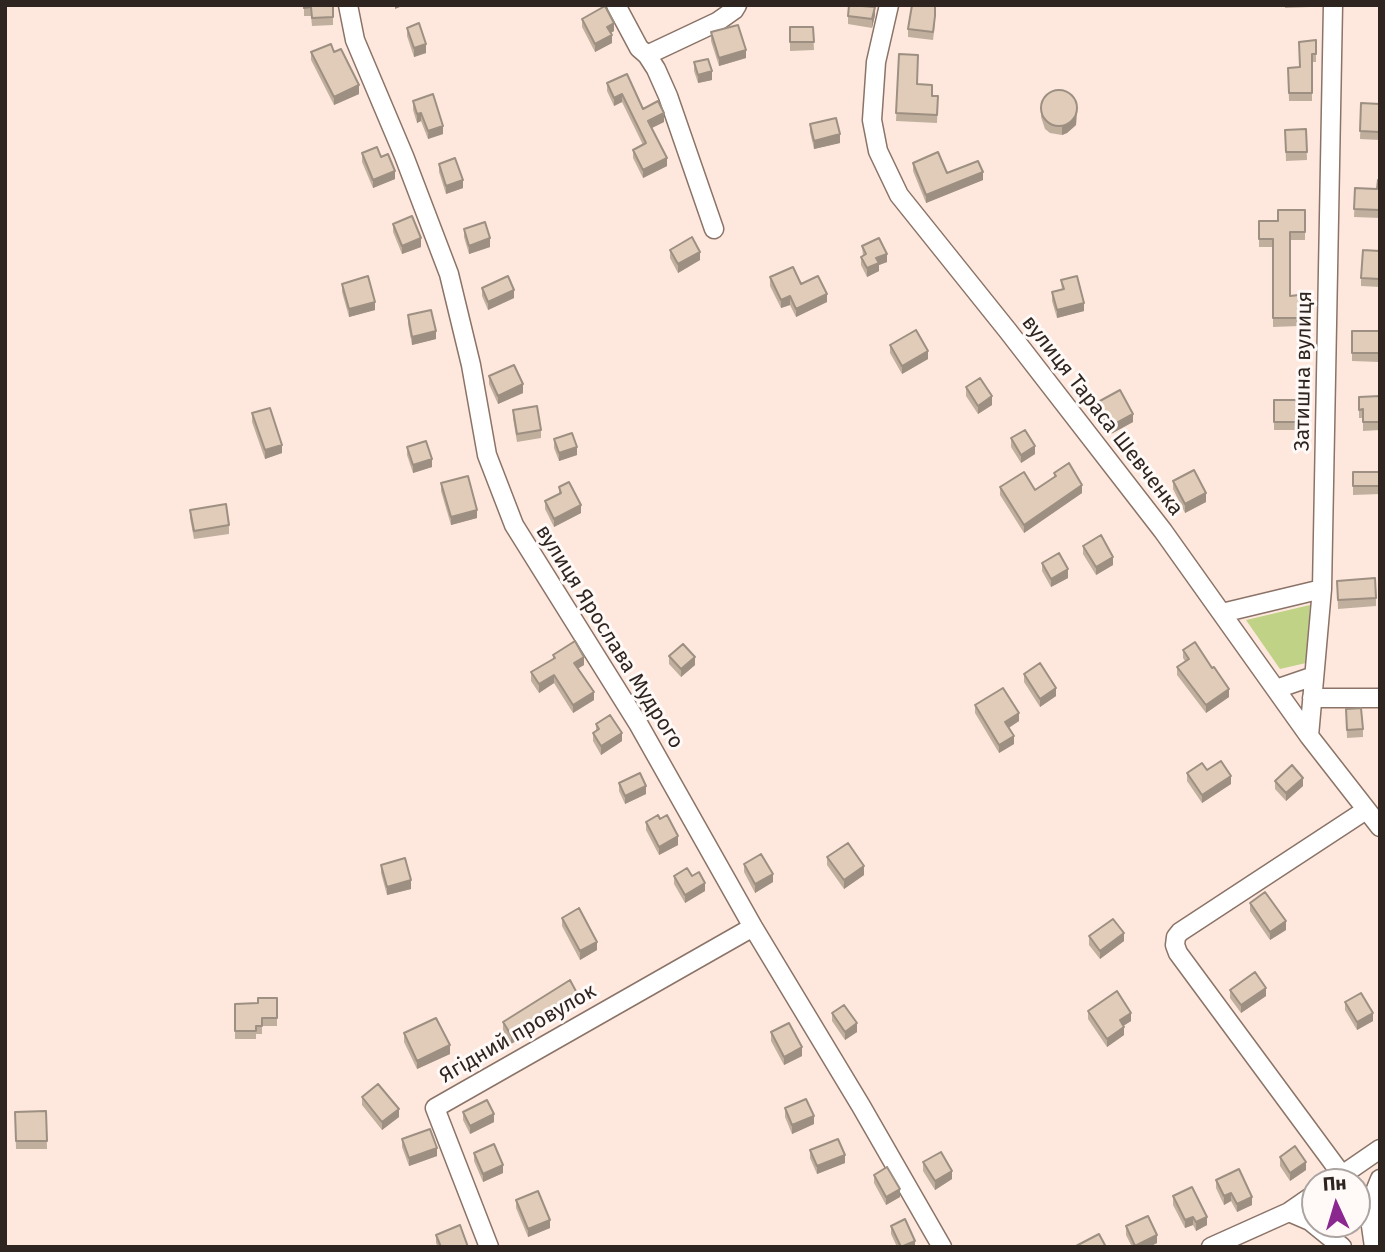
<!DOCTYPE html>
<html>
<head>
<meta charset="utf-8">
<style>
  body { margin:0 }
  #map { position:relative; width:1385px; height:1252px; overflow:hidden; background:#fee8de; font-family:"Fira Sans",sans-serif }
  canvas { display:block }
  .frame { position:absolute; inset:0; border:7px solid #2f2520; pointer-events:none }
  .north { position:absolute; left:1301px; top:1168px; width:70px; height:70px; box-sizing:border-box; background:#fff9f7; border:2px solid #aca4a1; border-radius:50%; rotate:356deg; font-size:19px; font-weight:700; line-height:28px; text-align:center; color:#2f2520 }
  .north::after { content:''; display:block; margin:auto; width:24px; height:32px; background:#8a2890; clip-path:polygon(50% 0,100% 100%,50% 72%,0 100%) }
</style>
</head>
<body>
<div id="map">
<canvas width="1385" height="1252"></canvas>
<div class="frame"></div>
<div class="north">Пн</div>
</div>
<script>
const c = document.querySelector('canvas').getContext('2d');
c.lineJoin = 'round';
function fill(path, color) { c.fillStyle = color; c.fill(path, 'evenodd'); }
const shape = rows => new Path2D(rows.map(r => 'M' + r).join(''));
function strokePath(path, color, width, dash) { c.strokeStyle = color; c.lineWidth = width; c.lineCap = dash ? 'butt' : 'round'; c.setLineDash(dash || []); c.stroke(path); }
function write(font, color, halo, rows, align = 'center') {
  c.font = font + ' "Fira Sans",sans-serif'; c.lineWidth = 6; c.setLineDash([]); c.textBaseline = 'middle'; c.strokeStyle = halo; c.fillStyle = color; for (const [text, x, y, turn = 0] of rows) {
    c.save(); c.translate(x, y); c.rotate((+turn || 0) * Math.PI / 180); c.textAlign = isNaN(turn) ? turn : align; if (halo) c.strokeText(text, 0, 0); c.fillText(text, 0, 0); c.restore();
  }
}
const green = shape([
  [1310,605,1306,663,1280,669,1246,620]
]);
const minor = shape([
  [348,5,355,40,404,156,449,274,471,365,487,455,514,525,639,725,753,927,861,1106,942,1247],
  [616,5,639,48,647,55,656,69,668,96,714,229],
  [889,5,876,62,872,120,878,151,899,195,1008,331,1163,531,1309,736,1380,827],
  [647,55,717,22,734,10,737,5],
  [1222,613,1322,589],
  [1276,689,1314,676],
  [1312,698,1380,698],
  [1309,736,1322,589,1333,5],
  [1342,1175,1178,953,1175,945,1176,937,1180,932,1366,810],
  [1332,1182,1380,1149],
  [1289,1212,1310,1221,1342,1247],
  [489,1247,435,1108,753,927],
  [1211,1247,1289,1212,1315,1194],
  [1374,1247,1370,1219,1374,1194,1380,1179]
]);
const wall = shape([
  [304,5,333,5,333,25,312,26,311,16,304,16],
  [1285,5,1310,5,1310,7,1285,8],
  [875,15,872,28,848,24,848,16],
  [582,19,614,31,611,33,612,43,595,52,582,27],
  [935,24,933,40,908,37,908,29],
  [790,27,813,27,814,50,790,51],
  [407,28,426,53,414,57,407,36],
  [711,32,746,58,719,66,711,41],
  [1316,40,1316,62,1312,62,1312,101,1289,101,1288,68,1299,67],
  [311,52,334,52,359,94,334,105,311,60],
  [899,54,917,84,932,96,938,96,937,123,896,121],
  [694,62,712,80,698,83,694,71],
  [607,83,643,109,664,122,651,128,667,166,643,178,633,158,633,150,643,145,622,102,614,106,607,91],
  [413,101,443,134,428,139,421,121,417,123,413,110],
  [1361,103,1380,104,1380,140,1360,139],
  [1041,109,1077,113,1076,125,1067,133,1062,135,1050,133,1045,129,1041,117],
  [810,124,840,143,814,149,810,132],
  [1306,129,1307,160,1286,161,1285,130],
  [362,153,381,157,395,179,373,188,362,162],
  [913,163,947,173,983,180,926,203,913,171],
  [439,164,463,188,446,194,439,172],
  [1380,180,1380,218,1354,217,1355,188,1377,189],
  [1305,210,1305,240,1290,240,1290,296,1299,295,1299,326,1273,327,1273,247,1259,247,1259,221,1278,221],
  [393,224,421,247,402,254,393,232],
  [464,229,490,247,469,254,464,237],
  [862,246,887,262,879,265,879,271,867,277,861,265,861,257,863,256],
  [670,250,700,260,678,273,670,258],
  [1380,251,1380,287,1361,286,1361,278],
  [770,277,801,284,827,302,796,317,790,305,781,308,770,286],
  [1061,280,1084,311,1057,318,1052,301,1052,292,1062,290],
  [342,284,375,310,349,317,342,292],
  [482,288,514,298,488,310,482,296],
  [408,315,436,339,412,345,408,324],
  [1352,331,1380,331,1379,362,1352,361],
  [890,345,928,359,902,374,890,353],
  [489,376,523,393,498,404,489,384],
  [966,387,992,405,978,414,966,396],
  [1380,396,1380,430,1363,431,1363,418,1359,418,1359,397],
  [1274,400,1301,400,1301,430,1274,430],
  [1098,402,1133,422,1111,434,1098,410],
  [513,410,541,430,541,438,517,442,513,418],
  [252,413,282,453,265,459,252,422],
  [1011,438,1035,454,1021,463,1011,447],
  [554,439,577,455,559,461,554,448],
  [407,447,432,467,413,473,407,455],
  [1353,472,1380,472,1380,494,1353,495],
  [1054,473,1082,493,1024,533,1000,495,1000,487,1035,490,1054,478],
  [1173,481,1206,502,1185,513,1173,489],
  [441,483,477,518,451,525,441,491],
  [559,487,581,513,554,527,545,509,545,501,559,494],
  [190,510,229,525,229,534,194,539,190,518],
  [1083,546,1113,565,1096,575,1083,554],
  [1042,563,1068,578,1051,587,1042,571],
  [1337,581,1376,598,1376,606,1338,609],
  [1183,650,1229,697,1206,713,1177,675,1177,667,1185,661,1183,658],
  [553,655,584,665,578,668,594,700,573,713,554,683,539,693,531,681,531,672,553,659],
  [669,656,695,665,681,677,669,664],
  [1024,674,1056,696,1040,707,1024,682],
  [975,705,1019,721,1009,728,1014,744,999,753,975,713],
  [1346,709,1363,729,1363,737,1347,738],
  [596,724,622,741,601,755,593,741,593,733,596,731],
  [1187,773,1231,784,1202,803,1187,781],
  [1275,781,1303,786,1286,801,1275,789],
  [619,783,646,794,625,804,619,791],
  [660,819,678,845,659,855,646,830,646,822],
  [827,857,864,875,844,889,827,865],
  [744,864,773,882,755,893,744,872],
  [381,865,411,889,387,895,381,873],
  [674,876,692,876,705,891,685,903,674,884],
  [1250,903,1286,930,1270,940,1250,911],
  [562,918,597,950,580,960,562,926],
  [1089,936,1124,941,1100,959,1089,945],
  [1230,990,1266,996,1241,1013,1230,998],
  [277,998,277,1026,262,1026,262,1034,256,1034,256,1039,235,1039,235,1004,258,1003],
  [1345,1002,1373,1021,1357,1030,1345,1010],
  [578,1003,511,1044,503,1030,503,1022],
  [1088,1011,1131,1021,1123,1026,1124,1035,1107,1047,1088,1019],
  [832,1013,857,1032,845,1040,832,1021],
  [771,1032,802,1056,784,1065,771,1041],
  [404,1033,450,1054,417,1069,404,1042],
  [362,1097,399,1117,382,1130,362,1105],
  [785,1108,814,1124,792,1134,785,1117],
  [46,1111,47,1149,16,1149,15,1112],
  [463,1112,494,1122,470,1134,463,1120],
  [402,1139,437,1156,409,1166,402,1147],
  [810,1150,845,1163,817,1174,810,1158],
  [474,1153,503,1173,483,1182,474,1161],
  [1280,1157,1306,1170,1290,1181,1280,1166],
  [923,1162,952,1179,935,1190,923,1171],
  [874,1175,900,1197,886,1205,874,1183],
  [1216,1180,1252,1205,1237,1212,1231,1201,1224,1205,1216,1188],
  [1173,1196,1207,1225,1196,1231,1193,1225,1185,1228,1173,1205],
  [516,1200,550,1228,528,1237,516,1208],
  [891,1226,915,1247,897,1247,891,1234],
  [1126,1226,1157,1243,1149,1247,1132,1247,1126,1235],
  [436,1235,468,1247,438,1247,436,1243]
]);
const shadedWall = shape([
  [395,5,405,5,395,9],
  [875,7,875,15,872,28,872,19],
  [614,23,614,31,607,35,607,27],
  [612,35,612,43,595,52,595,44],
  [426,44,426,53,414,57,414,48],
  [746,50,746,58,719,66,719,58],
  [712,71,712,80,698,83,698,75],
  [359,85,359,94,334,105,334,97],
  [622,94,622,102,614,106,614,98],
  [1077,104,1076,125,1067,133,1062,135,1062,127],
  [421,113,421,121,417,123,417,114],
  [664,113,664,122,648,130,648,121],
  [443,126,443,134,428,139,428,131],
  [840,134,840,143,814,149,814,141],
  [667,158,667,166,643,178,643,170],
  [395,171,395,179,373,188,373,180],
  [983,172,983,180,926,203,926,195],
  [463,180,463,188,446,194,446,186],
  [421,238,421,247,402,254,402,246],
  [490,238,490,247,469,254,469,246],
  [700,252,700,260,678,273,678,264],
  [887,254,887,262,879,265,879,271,867,277,867,268,876,258],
  [514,290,514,298,488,310,488,302],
  [827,294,827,302,796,317,796,309],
  [790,296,790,305,781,308,781,300],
  [375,302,375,310,349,317,349,309],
  [1084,303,1084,311,1057,318,1057,310],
  [436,331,436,339,412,345,412,337],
  [928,351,928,359,902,374,902,366],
  [523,384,523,393,498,404,498,396],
  [992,396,992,405,978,414,978,406],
  [1133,414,1133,422,1111,434,1111,426],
  [282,445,282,453,265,459,265,450],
  [1035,446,1035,454,1021,463,1021,455],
  [577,447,577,455,559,461,559,453],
  [432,459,432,467,413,473,413,465],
  [1082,485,1082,493,1024,533,1024,525],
  [1206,493,1206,502,1185,513,1185,504],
  [581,505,581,513,554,527,554,519],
  [477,510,477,518,451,525,451,517],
  [1113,557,1113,565,1096,575,1096,567],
  [1068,569,1068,578,1051,587,1051,579],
  [584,657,584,665,574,671,574,663],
  [695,657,695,665,681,677,681,669],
  [554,675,554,683,539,693,539,684],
  [1056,688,1056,696,1040,707,1040,699],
  [1229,689,1229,697,1206,713,1206,705],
  [594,692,594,700,573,713,573,705],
  [1019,713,1019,721,1005,730,1005,722],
  [622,733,622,741,601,755,601,746],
  [1014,736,1014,744,999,753,999,745],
  [1231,776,1231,784,1202,803,1202,795],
  [1303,778,1303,786,1286,801,1286,793],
  [646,786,646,794,625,804,625,796],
  [678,836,678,845,659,855,659,847],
  [864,866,864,875,844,889,844,880],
  [773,874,773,882,755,893,755,884],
  [411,880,411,889,387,895,387,887],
  [705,883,705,891,685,903,685,895],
  [1286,921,1286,930,1270,940,1270,932],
  [1124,933,1124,941,1100,959,1100,951],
  [597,942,597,950,580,960,580,951],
  [1266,988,1266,996,1241,1013,1241,1005],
  [578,995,578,1003,511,1044,511,1035],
  [1131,1013,1131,1021,1120,1028,1120,1020],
  [1373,1013,1373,1021,1357,1030,1357,1022],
  [857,1023,857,1032,845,1040,845,1032],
  [1124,1027,1124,1035,1107,1047,1107,1039],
  [450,1045,450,1054,417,1069,417,1061],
  [802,1047,802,1056,784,1065,784,1057],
  [399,1109,399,1117,382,1130,382,1122],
  [494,1114,494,1122,470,1134,470,1126],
  [814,1116,814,1124,792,1134,792,1125],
  [437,1148,437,1156,409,1166,409,1158],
  [845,1155,845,1163,817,1174,817,1166],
  [1306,1162,1306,1170,1290,1181,1290,1173],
  [503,1165,503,1173,483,1182,483,1174],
  [952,1171,952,1179,935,1190,935,1181],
  [900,1189,900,1197,886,1205,886,1197],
  [1231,1193,1231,1201,1224,1205,1224,1196],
  [1252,1197,1252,1205,1237,1212,1237,1204],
  [1193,1217,1193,1225,1185,1228,1185,1220],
  [1207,1217,1207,1225,1196,1231,1196,1222],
  [550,1220,550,1228,528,1237,528,1229],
  [1157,1235,1157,1243,1149,1247,1135,1247,1135,1246],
  [915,1241,915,1247,904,1247]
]);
const building = shape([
  [304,5,333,5,333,17,312,18,311,7,304,8,304,5],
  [849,5,875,7,872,19,848,16,849,5],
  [912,5,935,5,935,16,933,32,908,29,912,5],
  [605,6,614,23,607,27,612,35,595,44,582,19,605,6],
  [419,23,426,44,414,48,407,28,419,23],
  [738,25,746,50,719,58,711,32,738,25],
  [790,27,813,27,814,42,790,42,790,27],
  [1316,40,1316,54,1312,54,1312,93,1289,93,1288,68,1300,67,1299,42,1316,40],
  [331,44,334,52,341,49,359,85,334,97,311,52,331,44],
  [899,54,918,55,917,84,932,85,932,96,938,96,937,115,896,113,899,54],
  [708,59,712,71,698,75,694,62,708,59],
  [627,74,643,109,658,101,664,113,648,121,667,158,643,170,633,150,646,143,622,94,614,98,607,83,627,74],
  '1041 108a18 18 0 1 1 36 0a18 18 0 1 1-36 0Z',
  [433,94,443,126,428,131,421,113,417,114,413,101,433,94],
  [1361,103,1380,104,1380,132,1360,131,1361,103],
  [836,118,840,134,814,141,810,124,836,118],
  [1306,129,1307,152,1286,152,1285,130,1306,129],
  [377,147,381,157,388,154,395,171,373,180,362,153,377,147],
  [938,152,947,173,978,161,983,172,926,195,913,163,938,152],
  [455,158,463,180,446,186,439,164,455,158],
  [1378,180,1380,180,1380,210,1354,209,1355,188,1377,189,1378,180],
  [1278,210,1305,210,1305,232,1290,232,1290,296,1299,295,1299,318,1273,318,1273,239,1259,239,1259,221,1278,221,1278,210],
  [412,216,421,238,402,246,393,224,412,216],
  [485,222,490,238,469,246,464,229,485,222],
  [692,237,700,252,678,264,670,250,692,237],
  [879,238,887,254,876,258,879,263,867,268,861,257,866,254,862,246,879,238],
  [1363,250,1380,251,1380,279,1361,278,1363,250],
  [793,267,801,284,818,276,827,294,796,309,790,296,781,300,770,277,793,267],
  [368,276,375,302,349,309,342,284,368,276],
  [508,276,514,290,488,302,482,288,508,276],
  [1077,276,1084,303,1057,310,1052,292,1064,289,1061,280,1077,276],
  [431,310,436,331,412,337,408,315,431,310],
  [916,330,928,351,902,366,890,345,916,330],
  [1352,331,1380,331,1379,353,1352,353,1352,331],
  [514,365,523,384,498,396,489,376,514,365],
  [980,378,992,396,978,406,966,387,980,378],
  [1120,390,1133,414,1111,426,1098,402,1120,390],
  [1380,396,1380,422,1363,422,1363,409,1359,410,1359,397,1380,396],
  [1274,400,1301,400,1301,422,1274,422,1274,400],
  [537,406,541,430,517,434,513,410,537,406],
  [270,408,282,445,265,450,252,413,270,408],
  [1025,430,1035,446,1021,455,1011,438,1025,430],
  [572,433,577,447,559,453,554,439,572,433],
  [426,441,432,459,413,465,407,447,426,441],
  [1069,463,1082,485,1024,525,1000,487,1024,472,1035,490,1056,476,1054,473,1069,463],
  [1194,470,1206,493,1185,504,1173,481,1194,470],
  [1353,472,1380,472,1380,486,1353,486,1353,472],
  [468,476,477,510,451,517,441,483,468,476],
  [569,482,581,505,554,519,545,501,561,493,559,487,569,482],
  [226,504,229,525,194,531,190,510,226,504],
  [1101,535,1113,557,1096,567,1083,546,1101,535],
  [1059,553,1068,569,1051,579,1042,563,1059,553],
  [1375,578,1376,598,1338,600,1337,581,1375,578],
  [575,641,584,657,574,663,594,692,573,705,554,675,539,684,531,672,555,658,553,655,575,641],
  [1195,642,1212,668,1214,667,1229,689,1206,705,1177,667,1189,659,1183,650,1195,642],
  [683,644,695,657,681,669,669,656,683,644],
  [1040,663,1056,688,1040,699,1024,674,1040,663],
  [1003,688,1019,713,1005,722,1014,736,999,745,975,705,1003,688],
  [1361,708,1363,729,1347,730,1346,709,1361,708],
  [610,715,622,733,601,746,593,733,599,729,596,724,610,715],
  [1221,761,1231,776,1202,795,1187,773,1202,763,1207,770,1221,761],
  [1292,765,1303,778,1286,793,1275,781,1292,765],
  [640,773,646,786,625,796,619,783,640,773],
  [658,815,660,819,667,815,678,836,659,847,646,822,658,815],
  [848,843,864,866,844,880,827,857,848,843],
  [761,854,773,874,755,884,744,864,761,854],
  [405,858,411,880,387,887,381,865,405,858],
  [687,868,692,876,699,872,705,883,685,895,674,876,687,868],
  [1265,892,1286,921,1270,932,1250,903,1265,892],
  [579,908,597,942,580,951,562,918,579,908],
  [1113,919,1124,933,1100,951,1089,936,1113,919],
  [1255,972,1266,988,1241,1005,1230,990,1255,972],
  [570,980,578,995,511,1035,503,1022,570,980],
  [1117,991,1131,1013,1120,1020,1124,1027,1107,1039,1088,1011,1117,991],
  [1361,993,1373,1013,1357,1022,1345,1002,1361,993],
  [258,998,277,998,277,1018,262,1018,262,1026,256,1026,256,1031,235,1031,235,1004,258,1003,258,998],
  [844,1005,857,1023,845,1032,832,1013,844,1005],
  [436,1018,450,1045,417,1061,404,1033,436,1018],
  [789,1023,802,1047,784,1057,771,1032,789,1023],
  [378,1084,399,1109,382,1122,362,1097,378,1084],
  [806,1099,814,1116,792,1125,785,1108,806,1099],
  [487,1100,494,1114,470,1126,463,1112,487,1100],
  [46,1111,47,1141,16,1141,15,1112,46,1111],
  [430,1129,437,1148,409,1158,402,1139,430,1129],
  [838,1139,845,1155,817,1166,810,1150,838,1139],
  [494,1144,503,1165,483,1174,474,1153,494,1144],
  [1295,1146,1306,1162,1290,1173,1280,1157,1295,1146],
  [941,1152,952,1171,935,1181,923,1162,941,1152],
  [887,1167,900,1189,886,1197,874,1175,887,1167],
  [1239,1169,1252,1197,1237,1204,1231,1193,1224,1196,1216,1180,1239,1169],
  [1192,1187,1207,1217,1196,1222,1193,1217,1185,1220,1173,1196,1192,1187],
  [538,1191,550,1220,528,1229,516,1200,538,1191],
  [1148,1216,1157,1235,1135,1246,1126,1226,1148,1216],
  [905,1219,915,1241,901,1247,891,1226,905,1219],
  [460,1225,468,1247,441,1247,436,1235,460,1225],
  [1099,1234,1106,1247,1076,1247,1076,1246,1099,1234]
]);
const streetNames = [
  ["Затишна вулиця",1304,371,-89],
  ["вулиця Тараса Шевченка",1102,416,52],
  ["вулиця Ярослава Мудрого",609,637,58],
  ["Ягідний провулок",518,1034,-30]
];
fill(green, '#c0d286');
strokePath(minor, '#8b7367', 21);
strokePath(minor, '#fff', 18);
fill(wall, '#c1af9e');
fill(shadedWall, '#9d8f81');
fill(building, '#e0ccb8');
strokePath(building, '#9d8f81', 2);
write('21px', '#2f2520', '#fff9f7', streetNames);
</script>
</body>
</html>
